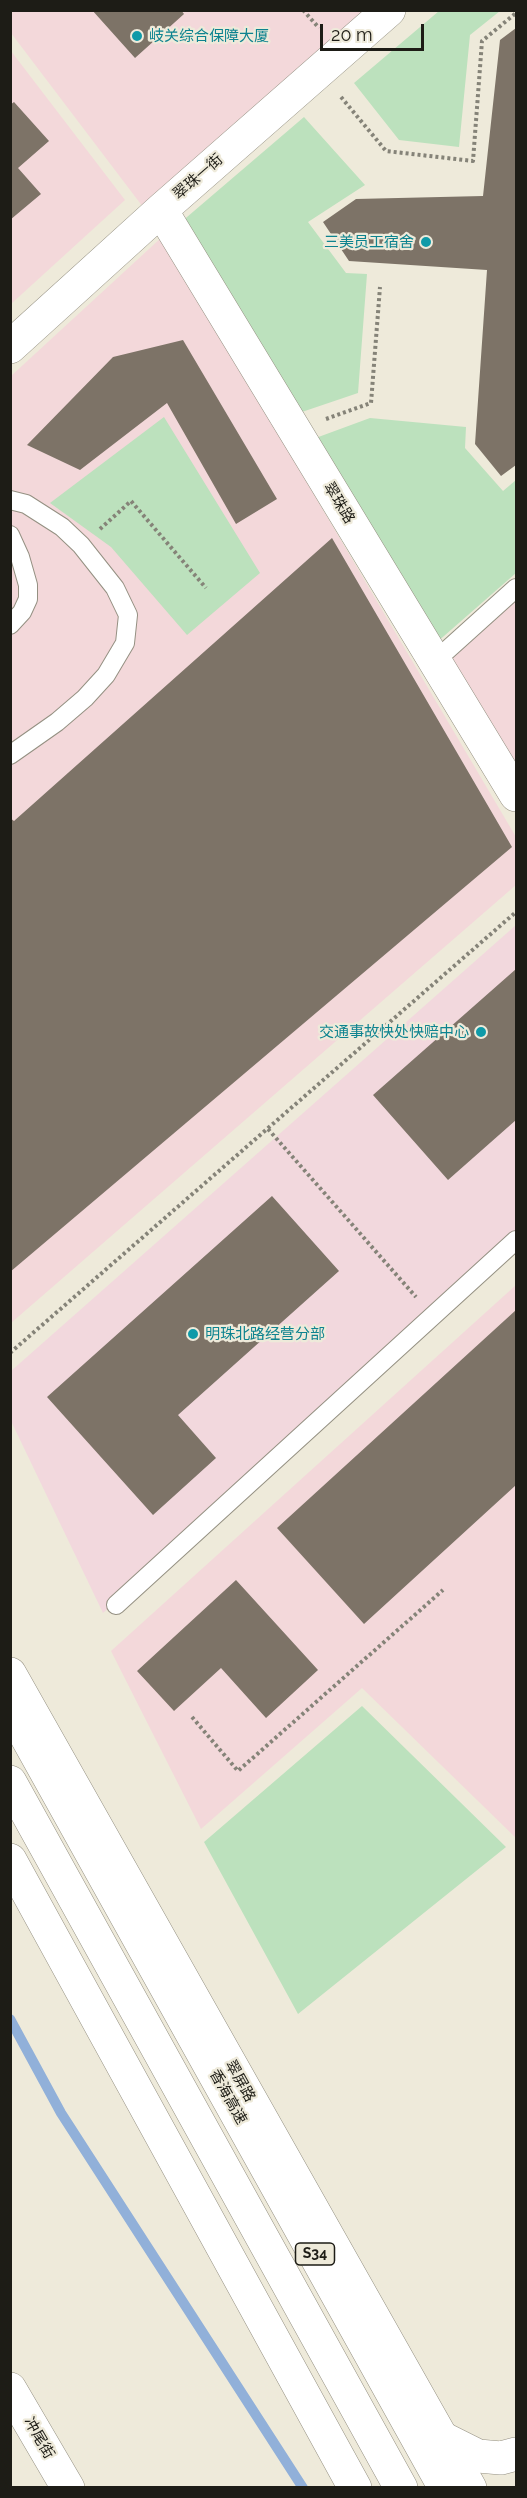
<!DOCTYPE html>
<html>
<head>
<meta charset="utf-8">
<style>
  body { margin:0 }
  #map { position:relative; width:527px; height:2498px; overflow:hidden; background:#eeeada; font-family:Raleway,sans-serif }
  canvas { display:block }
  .frame { position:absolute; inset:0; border:12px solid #1d1c16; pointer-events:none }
  .scale { position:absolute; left:320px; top:24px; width:104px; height:27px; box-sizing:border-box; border:3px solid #1d1c16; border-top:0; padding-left:8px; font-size:18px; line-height:21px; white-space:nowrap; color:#1d1c16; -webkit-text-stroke:4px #eeeada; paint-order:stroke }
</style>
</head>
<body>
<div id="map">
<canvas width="527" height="2498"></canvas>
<div class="frame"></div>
<div class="scale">20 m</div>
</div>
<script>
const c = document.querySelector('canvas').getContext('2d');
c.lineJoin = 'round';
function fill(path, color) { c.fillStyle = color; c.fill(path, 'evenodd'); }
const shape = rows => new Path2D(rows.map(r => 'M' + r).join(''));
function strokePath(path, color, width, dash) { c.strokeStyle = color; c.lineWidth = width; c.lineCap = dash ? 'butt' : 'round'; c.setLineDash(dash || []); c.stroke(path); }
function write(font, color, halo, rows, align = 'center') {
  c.font = font + ' Raleway,"Noto Sans SC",sans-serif'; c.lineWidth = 4.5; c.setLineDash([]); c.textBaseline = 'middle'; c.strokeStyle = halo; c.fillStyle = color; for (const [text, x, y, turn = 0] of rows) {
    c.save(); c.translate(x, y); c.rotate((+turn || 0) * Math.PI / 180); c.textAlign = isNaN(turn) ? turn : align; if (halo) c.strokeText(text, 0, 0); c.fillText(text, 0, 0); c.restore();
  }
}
const commercial = shape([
  [516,925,516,1249,103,1613,11,1421,11,1371]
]);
const industrial = shape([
  [11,11,374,11,146,211,11,33],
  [11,51,125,200,11,304],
  [162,237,516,837,516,885,11,1323,11,376],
  [516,591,516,797,437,661],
  [516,1285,516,1838,362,1688,201,1829,111,1651]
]);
const green = shape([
  [439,11,500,11,470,35,459,147,399,140,354,83],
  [304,117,365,185,308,222,346,273,367,274,358,393,296,414,180,223],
  [164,417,260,573,187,635,111,547,50,503],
  [370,418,466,427,465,448,503,491,516,480,516,573,436,643,313,439],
  [362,1706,506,1847,298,2014,204,1842]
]);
const stream = shape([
  [10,2019,61,2113,303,2488]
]);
const building = shape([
  [92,10,181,10,184,14,135,58],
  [516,28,516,465,501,476,475,444,487,270,349,261,323,222,356,199,483,196,500,40],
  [14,102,49,141,18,168,41,194,10,220,10,105],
  [183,340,277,499,236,524,167,403,80,470,27,445,113,357],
  [332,538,512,847,10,1272,10,818,14,821],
  [516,969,516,1120,448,1180,373,1095],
  [272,1196,339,1271,178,1415,216,1458,153,1515,47,1397],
  [516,1310,516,1485,364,1624,277,1528],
  [236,1580,318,1670,266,1718,221,1668,174,1711,137,1671]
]);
const path = shape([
  [303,10,319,28],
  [341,97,386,151,473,161,482,41,516,13],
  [326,419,371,403,380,287],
  [100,529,131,501,206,588],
  [268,1129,416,1297],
  [10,1353,516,912],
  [192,1717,238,1771,443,1590]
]);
const lane = shape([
  [10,500,26,504,62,527,81,545,115,588,128,615,125,643,106,675,85,698,57,722,10,755],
  [10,535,20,557,28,585,28,599,22,612,10,625],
  [435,661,516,588],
  [116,1605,516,1240]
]);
const street = shape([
  [161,210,516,795],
  [10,347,161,210,389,10],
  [10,2389,68,2488],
  [442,2438,478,2456,501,2458,516,2454]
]);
const secondary = shape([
  [10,1674,470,2488],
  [10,1782,401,2488]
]);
const highway = shape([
  [10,1707,445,2488],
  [10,1860,355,2488]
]);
const markers = [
  [137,36,6,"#0f9aa8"],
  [426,242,6,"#0f9aa8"],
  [481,1032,6,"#0f9aa8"],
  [193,1334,6,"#0f9aa8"]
];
const shields = [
  [315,2254,39]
];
const shieldNames = [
  ["S34",315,2254]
];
const cultureNames = [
  ["岐关综合保障大厦",149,36],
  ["三美员工宿舍",414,242,"right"],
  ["交通事故快处快赔中心",469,1032,"right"],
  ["明珠北路经营分部",205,1334]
];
const streetNames = [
  ["翠珠一街",198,177,-41],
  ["翠珠路",339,503,59],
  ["翠屏路",240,2081,61],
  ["香海高速",228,2097,61],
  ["冲尾街",39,2438,60]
];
fill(commercial, '#f2d8dd');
fill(industrial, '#f3d8da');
fill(green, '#bce1bd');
strokePath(stream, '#91b0d9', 10);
fill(building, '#7d7367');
strokePath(lane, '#949082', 20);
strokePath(street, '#949082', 34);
strokePath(secondary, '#949082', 34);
strokePath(highway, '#949082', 34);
strokePath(path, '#858378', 4, [3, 3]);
strokePath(lane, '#fff', 18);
strokePath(street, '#fff', 33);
strokePath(secondary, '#fff', 33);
strokePath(highway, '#fff', 33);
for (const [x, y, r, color] of markers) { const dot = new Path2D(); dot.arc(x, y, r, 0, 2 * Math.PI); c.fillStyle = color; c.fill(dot); strokePath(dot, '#eeeada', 2); }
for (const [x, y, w] of shields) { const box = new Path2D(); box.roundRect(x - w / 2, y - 11, w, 22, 4.5); c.fillStyle = '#eeeada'; c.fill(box); strokePath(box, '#1d1c16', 1.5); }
write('bold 14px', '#1d1c16', null, shieldNames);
write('15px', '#0d838f', '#eeeada', cultureNames, 'left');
write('15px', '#1d1c16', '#eeeada', streetNames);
</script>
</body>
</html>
